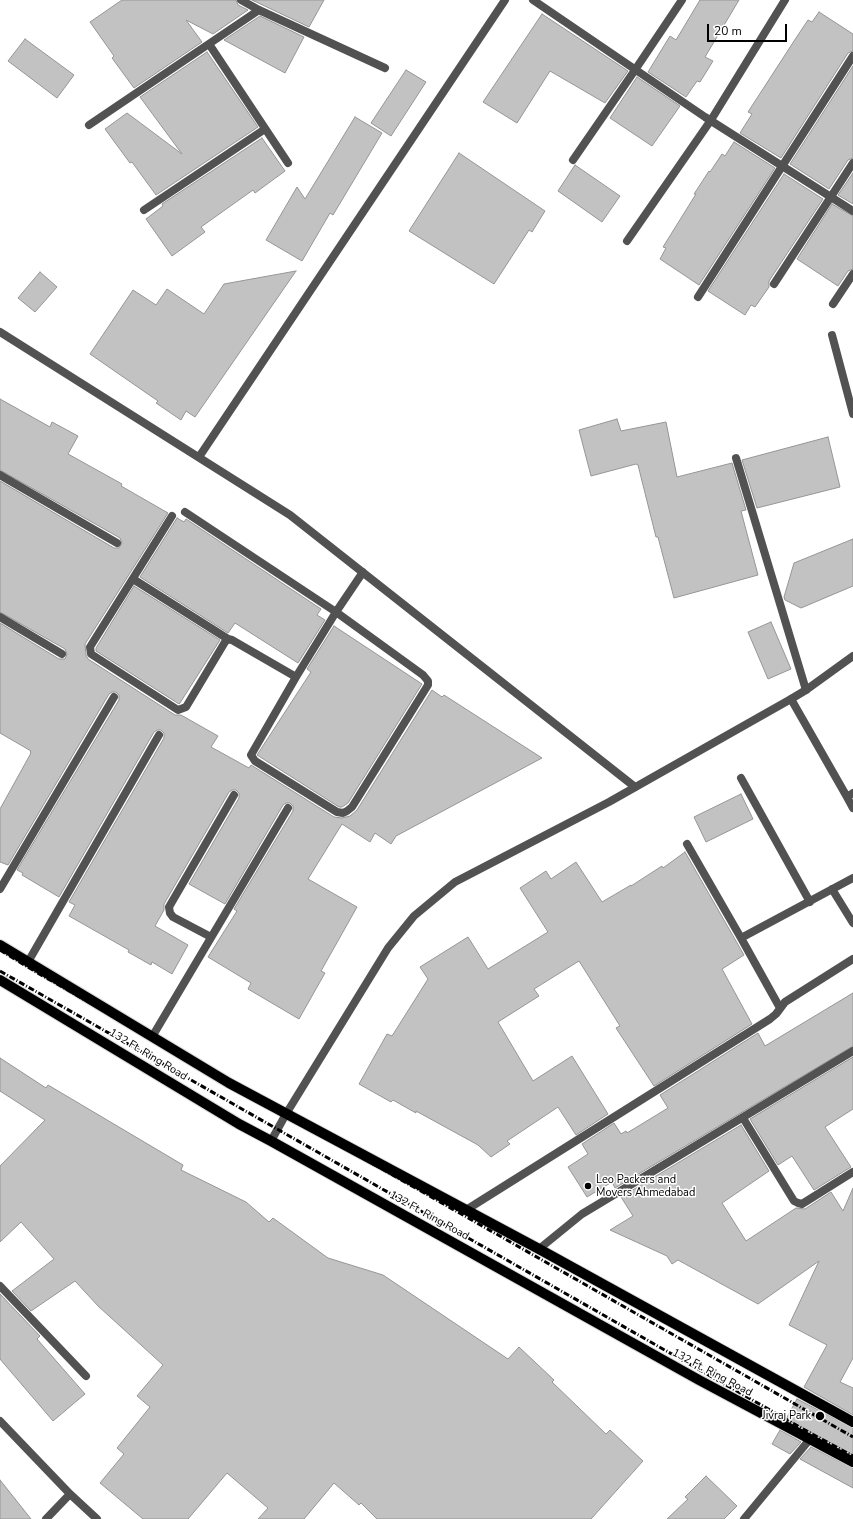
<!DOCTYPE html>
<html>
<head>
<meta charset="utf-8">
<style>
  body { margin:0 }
  #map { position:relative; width:853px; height:1519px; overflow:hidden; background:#fff; font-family:"Nunito Sans",sans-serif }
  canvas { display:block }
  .scale { position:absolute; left:707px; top:24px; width:80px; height:18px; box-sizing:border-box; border:2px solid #000; border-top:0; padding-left:5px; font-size:12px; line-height:14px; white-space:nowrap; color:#000; -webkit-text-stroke:3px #fff; paint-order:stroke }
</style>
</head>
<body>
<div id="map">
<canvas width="853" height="1519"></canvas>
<div class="scale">20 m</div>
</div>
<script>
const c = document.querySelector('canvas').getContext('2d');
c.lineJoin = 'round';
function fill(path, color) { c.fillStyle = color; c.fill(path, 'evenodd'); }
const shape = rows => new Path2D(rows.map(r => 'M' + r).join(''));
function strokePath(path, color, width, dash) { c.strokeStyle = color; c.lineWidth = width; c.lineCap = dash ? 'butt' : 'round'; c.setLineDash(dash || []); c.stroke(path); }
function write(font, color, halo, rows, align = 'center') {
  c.font = font + ' "Nunito Sans",sans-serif'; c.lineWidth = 3; c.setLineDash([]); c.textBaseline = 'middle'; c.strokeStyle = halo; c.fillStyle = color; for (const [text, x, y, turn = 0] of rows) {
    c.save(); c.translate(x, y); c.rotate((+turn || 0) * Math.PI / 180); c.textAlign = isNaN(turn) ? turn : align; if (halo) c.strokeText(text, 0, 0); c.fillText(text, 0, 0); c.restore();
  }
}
const building = shape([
  [122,0,236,0,238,5,248,10,213,34,186,20,202,42,134,88,112,58,114,56,90,22,122,0],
  [252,0,324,0,309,27,252,0],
  [700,0,739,0,705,57,713,61,700,82,697,81,686,97,648,72,670,36,676,40,700,0],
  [819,12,853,34,853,51,848,53,781,158,740,133,752,114,748,112,796,38,808,20,812,22,819,12],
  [542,14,628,71,605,103,550,71,517,123,483,102,542,14],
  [260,16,304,37,285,73,224,40,260,16],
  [25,39,74,75,57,98,8,61,25,39],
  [207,52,258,127,156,195,132,162,130,163,105,129,127,113,182,154,140,97,207,52],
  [853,66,853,158,848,160,829,189,790,164,853,66],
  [406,70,426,82,391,136,371,123,406,70],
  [637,77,680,106,652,146,610,118,637,77],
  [355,117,382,133,333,215,330,213,302,261,266,240,297,187,305,199,355,117],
  [262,138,285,171,255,193,253,190,201,227,205,232,172,256,146,219,163,206,162,204,262,138],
  [734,142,775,168,699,285,660,259,666,248,663,247,696,194,694,194,709,171,710,172,722,154,725,156,734,142],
  [459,153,545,211,532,232,529,230,494,284,409,231,459,153],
  [575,165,620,196,602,222,558,191,575,165],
  [853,173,853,204,838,195,853,173],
  [784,174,823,199,769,281,769,287,755,307,751,305,745,315,708,291,784,174],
  [832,204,853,216,853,269,848,271,838,286,797,259,832,204],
  [296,271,195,417,186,411,181,420,156,403,158,401,90,354,133,290,156,305,167,289,204,314,224,284,296,271],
  [40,272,57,287,35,312,18,298,40,272],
  [0,399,50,427,52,422,78,436,68,454,122,484,121,486,168,513,85,644,86,655,88,659,175,715,181,715,218,736,211,747,249,768,251,765,334,817,342,818,350,816,357,810,432,690,442,697,444,695,542,758,396,836,391,844,375,833,370,842,342,824,308,879,357,907,321,971,325,973,299,1019,248,989,251,983,208,957,237,911,234,909,293,811,293,806,290,803,286,803,283,805,225,904,189,884,239,798,239,793,236,790,232,790,229,792,164,904,164,910,155,926,188,945,172,974,152,962,151,965,128,952,129,950,69,916,75,905,69,902,164,738,164,733,161,730,157,730,154,732,59,897,22,875,23,873,17,870,119,700,119,695,116,692,112,692,109,694,8,865,0,862,0,809,31,753,30,752,31,751,0,733,0,623,59,659,65,659,67,654,65,649,0,612,0,481,114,548,119,548,122,543,120,538,0,470,0,399],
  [617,419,621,431,666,422,677,477,732,463,746,510,741,511,758,575,674,598,658,537,656,537,638,465,636,464,591,476,579,430,617,419],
  [828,437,840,487,757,508,742,460,828,437],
  [177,518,184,522,186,519,321,609,317,615,325,620,298,663,235,623,228,633,140,577,177,518],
  [853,539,853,586,801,608,785,600,784,597,794,563,853,539],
  [134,586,220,640,180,703,179,704,96,651,96,648,134,586],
  [771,622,791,669,768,679,748,632,771,622],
  [334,626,422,684,348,803,342,807,339,807,257,755,311,672,307,669,334,626],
  [741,794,753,819,706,842,694,817,741,794],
  [685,852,744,955,722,969,752,1024,654,1086,616,1028,620,1026,579,961,534,989,539,996,498,1022,533,1081,572,1056,608,1114,576,1135,558,1107,507,1141,510,1144,491,1157,478,1145,416,1111,416,1113,393,1100,391,1102,359,1084,387,1034,392,1036,428,979,420,967,468,937,488,969,548,932,520,888,546,871,551,879,576,862,602,902,631,885,631,886,662,866,663,868,685,852],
  [853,993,853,1046,615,1188,612,1182,587,1197,568,1167,588,1154,582,1144,614,1123,621,1134,626,1131,627,1133,668,1108,660,1095,758,1033,765,1046,853,993],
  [853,1057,853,1109,825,1127,851,1167,814,1190,792,1156,778,1165,750,1119,853,1057],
  [0,1058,46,1088,48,1085,183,1165,181,1170,246,1202,269,1222,273,1218,328,1258,383,1275,508,1359,519,1347,554,1380,552,1382,606,1434,610,1430,643,1461,591,1519,377,1519,361,1503,359,1505,334,1483,304,1519,258,1519,268,1508,227,1473,188,1519,143,1519,100,1483,124,1454,117,1448,150,1407,137,1396,163,1365,98,1306,75,1281,31,1311,12,1291,54,1259,21,1222,0,1242,0,1166,45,1120,0,1091,0,1058],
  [741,1125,769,1171,722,1203,746,1241,796,1208,805,1209,831,1192,843,1211,853,1188,853,1358,840,1382,853,1388,853,1415,804,1387,827,1345,789,1325,819,1261,758,1304,678,1260,672,1264,667,1256,610,1230,633,1216,621,1197,741,1125],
  [0,1294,40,1336,37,1339,85,1394,53,1421,0,1359,0,1294],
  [797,1399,853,1428,853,1455,786,1419,797,1399],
  [780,1430,801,1442,790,1454,772,1444,780,1430],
  [811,1447,853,1468,853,1488,800,1459,811,1447],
  [706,1476,737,1506,724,1519,667,1519,688,1499,685,1497,706,1476],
  [0,1480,31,1519,0,1519,0,1480]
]);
const minor = shape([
  [241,0,259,10,385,68],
  [533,0,705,117,853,211],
  [209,44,288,163],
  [89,125,259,10],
  [573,160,635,70,682,0],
  [144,210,265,129],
  [627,241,711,120,785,0],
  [774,284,853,163],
  [698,297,853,56],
  [833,304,853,274],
  [0,332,290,515,635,787],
  [832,335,853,414],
  [199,457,505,0],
  [736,458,806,690],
  [0,475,117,543],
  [185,512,336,612,423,675,428,681,428,685,352,807,347,811,343,813,337,812,255,761,251,755,296,677,336,612,363,572],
  [172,516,90,647,91,654,178,710,186,707,225,642,228,639,232,640,296,677],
  [133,579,228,639],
  [0,617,62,654],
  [791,699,847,797,853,793],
  [741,778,810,902],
  [847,797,853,808],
  [687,844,741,938,853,878],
  [0,889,114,697],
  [832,889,853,923],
  [211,937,173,917,170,913,169,907,234,795],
  [741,938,780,1008],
  [28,962,159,735],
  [152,1037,288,808],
  [743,1118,794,1201,798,1203,802,1204,853,1172],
  [466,1210,770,1019,776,1014,785,1002,853,959],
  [539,1249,582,1214,853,1051],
  [0,1286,86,1376],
  [0,1421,70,1494,97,1519],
  [46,1519,70,1494],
  [744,1519,810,1439]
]);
const tertiary = shape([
  [271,1141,286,1114,388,948,414,916,455,882,609,802,791,699,806,690,853,656]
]);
const primary = shape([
  [0,945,229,1083,539,1249,853,1422],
  [0,980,239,1124,271,1141,699,1380,853,1462]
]);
const rail = shape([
  [0,950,36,972,853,1437],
  [0,971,812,1434,853,1456]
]);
const markers = [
  [588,1186,4,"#000"],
  [820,1416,5,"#000"]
];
const streetNames = [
  ["132 Ft. Ring Road",148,1055,31],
  ["132 Ft. Ring Road",429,1216,29],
  ["132 Ft. Ring Road",712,1373,28]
];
const poiNames = [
  ["Leo Packers and",596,1180],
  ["Movers Ahmedabad",596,1193],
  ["Jivraj Park",811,1416,"right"]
];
fill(building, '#c2c2c2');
strokePath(building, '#969696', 1);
strokePath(primary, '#dbdbdb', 12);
strokePath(minor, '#525252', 8);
strokePath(tertiary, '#525252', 8);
strokePath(primary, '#000', 10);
strokePath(rail, '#000', 3, [6, 2, 1, 2]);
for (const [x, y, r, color] of markers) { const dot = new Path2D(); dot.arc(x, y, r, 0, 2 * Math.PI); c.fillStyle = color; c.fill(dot); strokePath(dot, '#fff', 1.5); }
write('11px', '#000', '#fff', streetNames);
write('11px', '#000', '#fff', poiNames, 'left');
</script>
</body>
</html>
